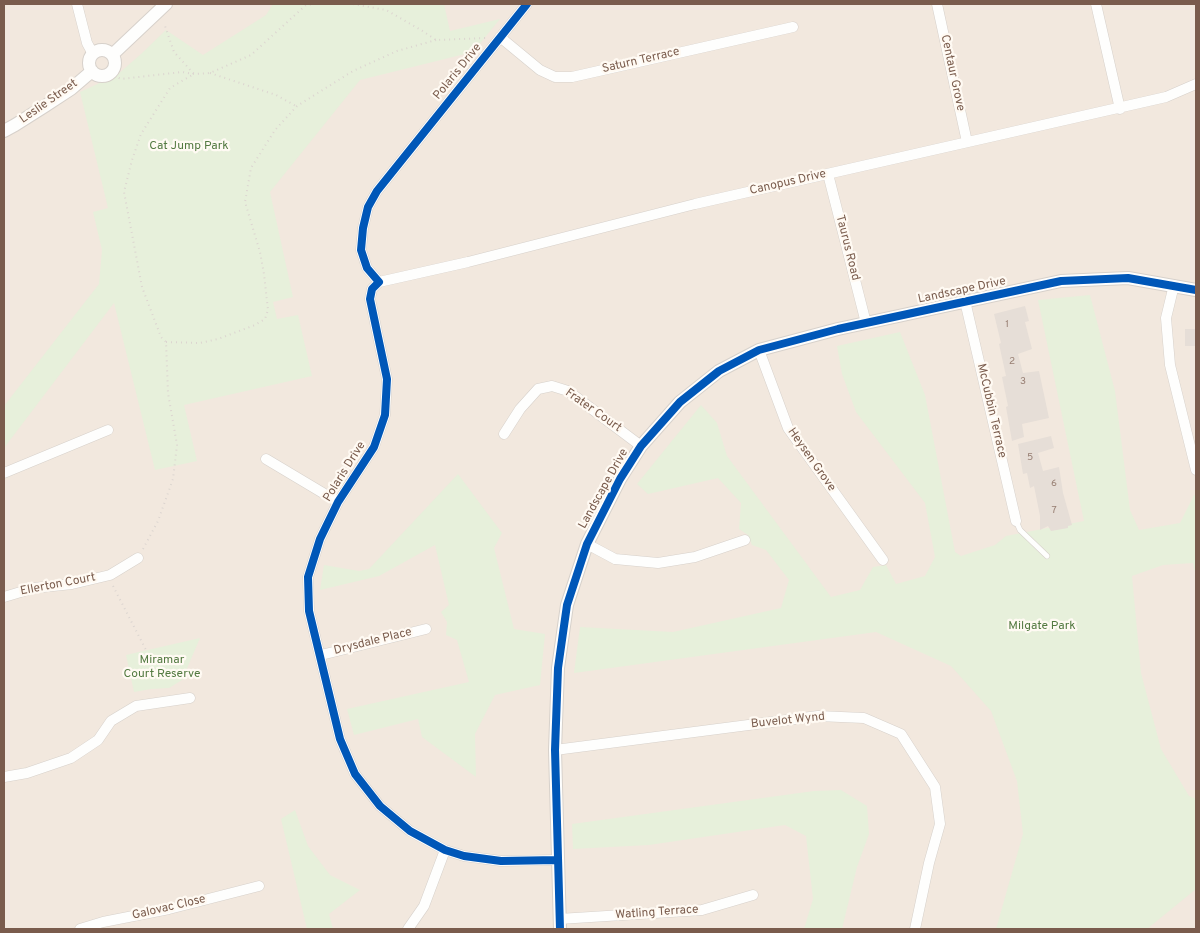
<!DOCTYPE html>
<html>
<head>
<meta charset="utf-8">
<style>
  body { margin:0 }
  #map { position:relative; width:1200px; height:933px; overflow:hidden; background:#f9f5f0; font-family:Overpass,sans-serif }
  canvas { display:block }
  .frame { position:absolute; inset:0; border:5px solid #7a5c4d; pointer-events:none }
</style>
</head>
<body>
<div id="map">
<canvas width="1200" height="933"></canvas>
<div class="frame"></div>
</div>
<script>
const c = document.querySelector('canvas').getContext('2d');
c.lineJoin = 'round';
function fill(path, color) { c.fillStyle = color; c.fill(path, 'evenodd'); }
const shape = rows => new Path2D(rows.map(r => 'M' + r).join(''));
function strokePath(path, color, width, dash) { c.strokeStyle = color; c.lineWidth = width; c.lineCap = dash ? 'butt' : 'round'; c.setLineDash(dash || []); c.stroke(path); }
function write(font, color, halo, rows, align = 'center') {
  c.font = font + ' Overpass,sans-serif'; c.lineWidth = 4.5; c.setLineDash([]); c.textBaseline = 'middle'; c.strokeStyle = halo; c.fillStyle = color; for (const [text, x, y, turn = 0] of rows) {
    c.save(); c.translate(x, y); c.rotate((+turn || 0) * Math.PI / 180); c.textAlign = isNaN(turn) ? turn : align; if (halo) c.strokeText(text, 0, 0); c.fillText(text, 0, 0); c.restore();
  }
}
const residential = shape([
  [4,4,1196,4,1196,929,4,929]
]);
const green = shape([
  [273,4,444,4,450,31,500,19,473,52,360,80,270,192,293,297,273,302,277,319,298,315,312,376,184,405,197,461,155,470,114,303,4,448,4,406,99,284,102,250,93,212,108,208,80,92,117,75,141,54,166,30,203,55,266,15],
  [1090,295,1115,391,1130,510,1139,530,1180,523,1194,495,1196,495,1196,576,1193,563,1163,565,1132,576,1141,673,1161,749,1189,796,1196,799,1196,889,1147,929,996,929,1023,834,1017,781,991,711,951,666,876,632,574,673,580,627,673,632,781,608,789,580,766,550,752,545,748,535,739,529,741,503,718,478,648,494,637,484,701,405,717,423,727,456,831,597,860,590,873,567,886,565,896,584,925,576,935,557,925,503,856,412,842,374,837,346,900,332,925,395,955,552,961,556,995,545,1006,536,1084,521,1038,300],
  [458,474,502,533,494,548,514,629,545,634,540,685,495,695,475,734,476,777,422,737,418,719,354,735,347,709,469,682,457,640,446,635,447,622,441,612,449,605,435,545,379,576,320,590,324,565,359,571,369,569],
  [200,638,182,680,169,688,151,689,134,692,126,655],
  [841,790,867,806,869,834,857,867,842,929,804,929,813,899,806,836,785,825,649,845,573,849,572,824,814,791],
  [295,810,308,846,330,875,360,890,329,914,333,929,307,929,281,819]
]);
const building = shape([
  [1025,306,1029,321,1025,322,1032,349,1018,354,1023,373,1039,371,1049,418,1022,424,1024,437,1012,441,1006,407,1008,406,1002,377,1006,376,999,344,1001,343,994,314],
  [1185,329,1196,329,1196,346,1185,346],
  [1051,436,1054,448,1038,453,1043,471,1059,467,1063,493,1072,525,1068,526,1068,528,1051,531,1048,526,1040,530,1040,516,1034,486,1030,488,1027,473,1023,474,1018,444]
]);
const path = shape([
  [353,4,386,10,421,30,436,40,486,38],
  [110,73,121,79,182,72,194,74,210,73,251,55,306,5,316,4],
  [210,73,276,95,296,106],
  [166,342,200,343,218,339,255,325,265,319,268,310,264,274,260,252,245,202,251,168,275,130,297,106,353,71,397,51,436,40],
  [143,549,158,521,173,479,177,445,168,393,166,342,161,337,142,287,124,192,132,160,141,134,170,88,194,74,174,52,164,23],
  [113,586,146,650]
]);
const service = shape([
  [1016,521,1020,530,1047,556]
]);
const minor = shape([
  [77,4,87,43,93,54],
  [527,4,377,191,368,207,363,228,361,250,367,268,379,282,372,289,370,299,387,379,385,415,374,447,338,502,320,539,308,577,309,611,340,739,355,774,380,806,410,831,445,850,464,856,501,861,557,860],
  [937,4,967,142],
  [1096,4,1120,109],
  [500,37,540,70,555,77,572,77,793,27],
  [828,174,866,323],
  [379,282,468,262,695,204,1166,97,1196,84],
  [1174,285,1166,318,1170,365,1196,470],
  [965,301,1016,521],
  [759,350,788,428,883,560],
  [504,434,520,409,538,389,552,386,568,391,641,446],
  [266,459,338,502],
  [4,473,108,430],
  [587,544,615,559,658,563,695,557,745,540],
  [4,597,34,588,72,584,110,575,138,558],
  [321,655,426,629],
  [555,750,818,716,864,718,901,734,935,787,940,824,929,863,915,929],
  [4,777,27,773,71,758,98,740,111,721,136,706,190,698],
  [559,919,702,910,753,895],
  [80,929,103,922,169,909,259,886],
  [408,929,424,906,445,850]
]);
const tertiary = shape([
  '89 63a13 13 0 1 1 26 0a13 13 0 1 1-26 0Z',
  [112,55,166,4],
  [4,131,15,125,45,106,71,89,92,71],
  [560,929,555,750,558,668,567,605,587,544,620,479,641,446,680,402,719,371,759,350,838,329,1061,281,1128,278,1196,290]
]);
const cycleway = shape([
  [527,4,377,191,368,207,363,228,361,250,367,268,379,282,372,289,370,299,387,379,385,415,374,447,338,502,320,539,308,577,309,611,340,739,355,774,380,806,410,831,445,850,464,856,501,861,557,860],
  [560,929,555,750,558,668,567,605,587,544,620,479,641,446,680,402,719,371,759,350,838,329,1061,281,1128,278,1196,290]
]);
const numberNames = [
  ["1",1007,325],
  ["2",1012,362],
  ["3",1023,382],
  ["5",1030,458],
  ["6",1054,484],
  ["7",1054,511]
];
const streetNames = [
  ["Saturn Terrace",641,61,-13],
  ["Polaris Drive",458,72,-51],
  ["Centaur Grove",952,73,78],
  ["Leslie Street",49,102,-35],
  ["Canopus Drive",788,183,-13],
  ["Taurus Road",847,248,76],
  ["Landscape Drive",962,291,-12],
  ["Frater Court",593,411,35],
  ["McCubbin Terrace",991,411,77],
  ["Heysen Grove",811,460,55],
  ["Polaris Drive",345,472,-58],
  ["Landscape Drive",604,489,-61],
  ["Ellerton Court",58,585,-11],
  ["Drysdale Place",373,642,-14],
  ["Buvelot Wynd",788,721,-6],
  ["Galovac Close",169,908,-13],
  ["Watling Terrace",657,913,-4]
];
const parkNames = [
  ["Cat Jump Park",189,147],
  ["Milgate Park",1042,627],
  ["Miramar",162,661],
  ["Court Reserve",162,675]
];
fill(residential, '#f2e8de');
fill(green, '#e7f0db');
fill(building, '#e6ded7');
strokePath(service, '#d7d1cb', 6);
strokePath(minor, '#d7d1cb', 11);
strokePath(tertiary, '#d7d1cb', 14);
strokePath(path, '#dcd5d0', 2, [1, 4]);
strokePath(service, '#fefefd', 5);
strokePath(minor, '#fefefd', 10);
strokePath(tertiary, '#fefefd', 12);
strokePath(cycleway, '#0057b8', 8);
write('10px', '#977e72', null, numberNames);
write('12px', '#7a5c4d', '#fffaf3', streetNames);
write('12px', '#537a41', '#fffaf3', parkNames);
</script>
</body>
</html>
